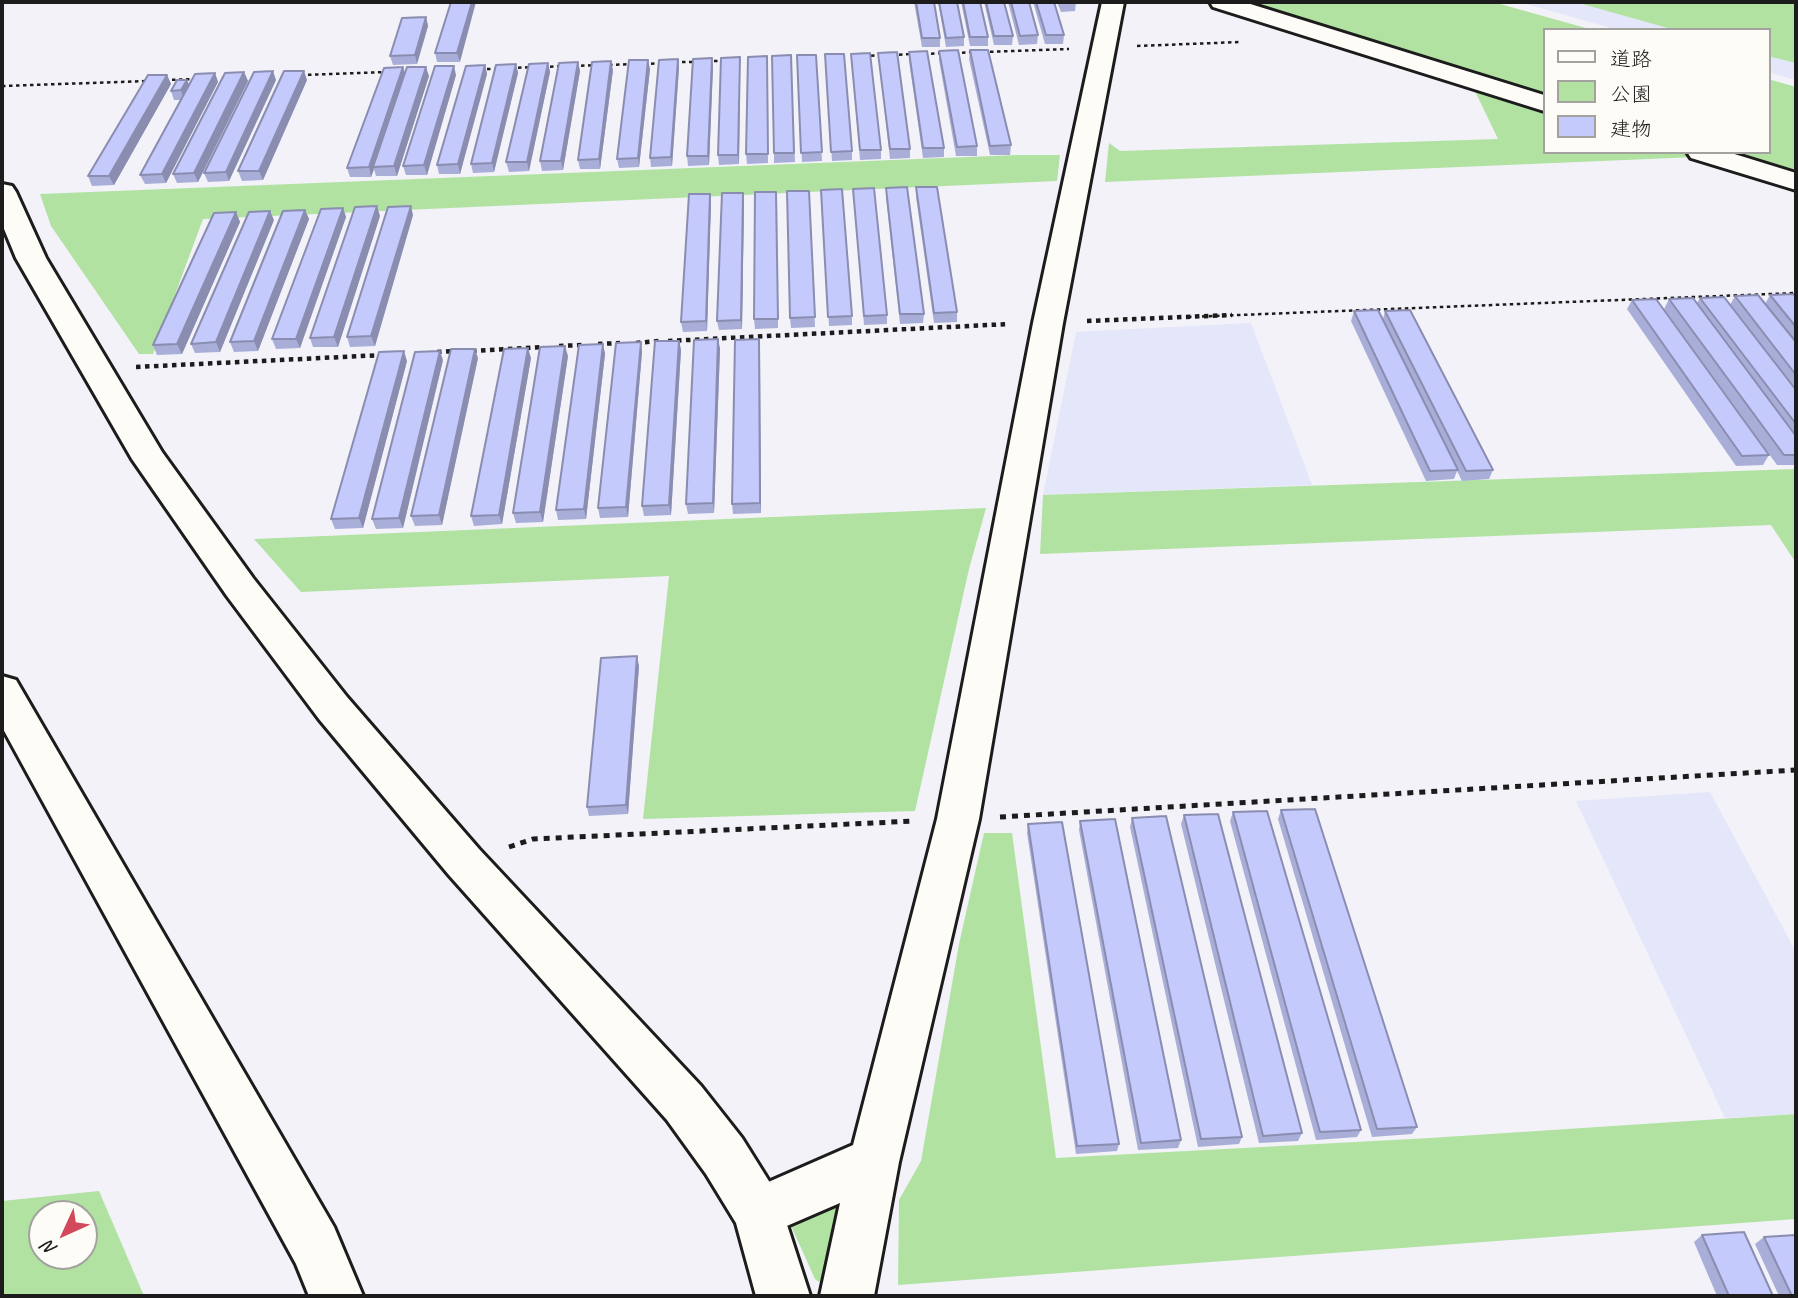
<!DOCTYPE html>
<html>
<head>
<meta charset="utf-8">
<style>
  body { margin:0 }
  #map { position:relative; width:1798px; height:1298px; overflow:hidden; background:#f2f2f8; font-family:Caveat,"Klee One",sans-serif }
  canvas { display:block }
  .frame { position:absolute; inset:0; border:4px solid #1c1c1c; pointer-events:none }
  .legend { position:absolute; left:1543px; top:28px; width:228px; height:126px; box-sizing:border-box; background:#fdfcf7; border:2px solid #a3a29f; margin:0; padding:9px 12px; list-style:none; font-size:21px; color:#1c1c1c }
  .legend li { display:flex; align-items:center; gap:14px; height:35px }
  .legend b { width:35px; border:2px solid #a3a29f }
  .north { position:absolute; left:28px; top:1200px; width:70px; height:70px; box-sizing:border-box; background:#fdfcf7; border:2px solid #a3a29f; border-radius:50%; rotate:225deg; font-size:19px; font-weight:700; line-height:28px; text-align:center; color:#1c1c1c }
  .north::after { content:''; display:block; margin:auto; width:24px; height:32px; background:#d1495b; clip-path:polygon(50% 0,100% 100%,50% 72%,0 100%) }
</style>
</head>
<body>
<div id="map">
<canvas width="1798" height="1298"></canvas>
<div class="frame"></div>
<ul class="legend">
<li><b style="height:9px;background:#fdfcf7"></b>道路</li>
<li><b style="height:19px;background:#b1e2a2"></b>公園</li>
<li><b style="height:19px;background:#c5cafc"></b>建物</li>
</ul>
<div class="north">N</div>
</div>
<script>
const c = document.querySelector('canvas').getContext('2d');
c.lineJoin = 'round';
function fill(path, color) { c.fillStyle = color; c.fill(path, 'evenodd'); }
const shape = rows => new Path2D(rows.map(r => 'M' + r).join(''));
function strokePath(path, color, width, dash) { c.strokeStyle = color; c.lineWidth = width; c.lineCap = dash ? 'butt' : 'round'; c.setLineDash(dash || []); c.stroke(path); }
const built = shape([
  [1519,2,1796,2,1796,80,1768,72,1768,30,1618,30],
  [1251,323,1312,485,1043,495,1076,332],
  [1710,792,1796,952,1796,1114,1725,1118,1576,801]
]);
const green = shape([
  [1233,2,1493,2,1593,30,1544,30,1544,100],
  [1575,2,1796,2,1796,63,1768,56,1768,30,1675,30],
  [1768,79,1796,87,1796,179,1712,152,1768,152],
  [1473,87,1544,110,1544,152,1679,152,1696,157,1105,182,1109,143,1120,151,1498,139],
  [1018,155,1060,155,1057,181,203,219,153,354,139,354,51,226,40,194],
  [1796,469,1796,563,1771,525,1040,554,1043,495],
  [986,508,969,569,915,811,643,819,669,576,301,592,254,539],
  [984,833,1012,833,1056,1158,1430,1138,1796,1114,1796,1219,898,1285,899,1200,921,1161,959,944],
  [99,1191,144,1296,2,1296,2,1201],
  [42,1214,84,1214,84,1256,42,1256],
  [847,1197,823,1277,819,1282,815,1279,788,1219]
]);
const pathFar2 = shape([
  [1137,46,1240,42],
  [983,52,1069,49],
  [955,53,975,52],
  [924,54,943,53],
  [892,55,912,54],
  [864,56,884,55],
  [707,61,726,61],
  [675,62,698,62],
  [644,64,663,63],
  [609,65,632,64],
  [574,66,597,65],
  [543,67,562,66],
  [511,68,534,67],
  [480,69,499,69],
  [301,75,387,72],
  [165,80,198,79],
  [2,86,149,81],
  [1188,317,1796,293]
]);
const pathFar1 = shape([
  [1087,321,1232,315],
  [668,341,1009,324],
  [636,343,659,341],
  [598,344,620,343],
  [559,346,582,345],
  [472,351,544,347],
  [437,352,456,351],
  [136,367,383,355]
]);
const path = shape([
  [1000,817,1796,770],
  [509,847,533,839,915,821]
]);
const street = shape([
  [1102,2,1124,2,1063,323,979,819,899,1162,874,1296,820,1296,840,1203,759,1238,741,1230,733,1212,741,1194,853,1145,937,819,1033,323,1102,2],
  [1210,2,1244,2,1544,95,1544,111,1213,7,1210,2],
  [1687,152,1728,152,1796,173,1796,190,1691,158,1687,152]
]);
const secondary = shape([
  [2,184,12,186,16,192,46,258,162,452,253,578,347,697,479,849,701,1086,742,1138,777,1194,810,1296,756,1296,736,1223,706,1174,667,1120,449,875,319,719,227,596,132,459,16,258,2,224,2,184],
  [2,676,16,680,334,1227,363,1296,309,1296,296,1264,2,727,2,676]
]);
const wall = shape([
  [451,2,460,62,437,62,435,53],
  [914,2,934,2,940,38,940,47,922,47],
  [938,2,957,2,964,37,964,46,946,47],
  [961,2,980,2,988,37,988,46,970,46],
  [984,2,1004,2,1013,36,1012,45,994,45],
  [1008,2,1029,2,1038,35,1037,44,1019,45],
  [1033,2,1054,2,1064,35,1063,44,1045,44],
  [1057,2,1076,2,1075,11,1061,12],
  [426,17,428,26,417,64,393,65,390,56],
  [970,50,1011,145,1010,155,990,155,969,59],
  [939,51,977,146,977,156,956,156,939,60],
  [909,52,944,148,944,157,923,158,909,61],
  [878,53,910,149,910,158,890,159],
  [825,54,852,151,852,160,832,161],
  [851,54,881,150,881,159,860,160],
  [791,55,795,162,774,163,774,153],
  [797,55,816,55,822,161,802,162],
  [767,56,768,163,747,164,746,154],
  [740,57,739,164,719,165,718,155],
  [678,59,679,68,672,166,651,167,650,158],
  [578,62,580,71,563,170,542,171,540,161],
  [548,63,550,72,529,171,509,172,506,162],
  [516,64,518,73,494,172,473,173,471,164],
  [485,65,487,74,460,174,439,174,437,165],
  [403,67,405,74,429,76,397,176,376,176,374,169,371,177,350,177,347,168],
  [713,67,709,165,688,166,687,156],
  [650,69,639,167,619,168,617,159],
  [613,70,600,169,580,169,578,160],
  [244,72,248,81,198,182,177,183,173,174],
  [215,73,218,82,166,183,145,184,140,175,181,100,174,100,171,91,189,85],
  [167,75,171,84,114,185,92,186,88,176],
  [456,75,427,175,406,175,403,166],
  [276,80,229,181,208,182,204,173],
  [307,80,263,180,242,181,238,171],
  [916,187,957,312,957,322,934,323,916,197],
  [886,188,924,314,923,323,900,324,886,198],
  [821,190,852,316,852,325,829,326],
  [809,191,815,327,791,328,790,318],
  [710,194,711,203,707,331,683,332,681,322],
  [854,199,887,315,887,324,864,325],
  [777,201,778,328,755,329,754,319],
  [744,202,742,329,719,330,717,321],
  [343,208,346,217,300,348,276,349,272,339],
  [305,210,309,219,258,351,234,352,230,342],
  [236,212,240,222,182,354,157,355,153,345],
  [413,215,375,346,350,347,347,337],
  [380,216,338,347,313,347,310,338],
  [274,220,220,352,195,353,191,344],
  [1770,295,1796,298,1796,465,1777,465,1664,309,1669,299,1697,303,1700,298,1730,305,1735,296,1765,304],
  [1632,300,1769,455,1763,465,1736,466,1627,309],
  [1354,311,1383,319,1385,311,1493,470,1489,479,1462,481,1457,471,1454,479,1426,481,1351,321],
  [718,339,720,349,714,513,688,514,686,504],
  [759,339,761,513,733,514,732,504],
  [679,341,681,350,671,515,644,516,642,506],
  [641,342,642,352,628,517,600,518,598,508],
  [603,344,605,354,586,519,558,520,556,510],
  [568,356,543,522,516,523,513,513],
  [478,358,442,525,415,526,411,516],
  [531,358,502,524,474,526,471,516],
  [443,360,403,528,376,529,372,519],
  [407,361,363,528,335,529,331,519],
  [639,666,628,814,589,816,587,807],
  [1281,810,1417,1127,1412,1134,1372,1137,1278,819],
  [1233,812,1361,1130,1357,1137,1316,1140,1230,821],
  [1184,815,1302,1133,1298,1141,1259,1143,1181,824],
  [1132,818,1242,1137,1239,1144,1198,1147,1130,827],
  [1080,821,1181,1140,1178,1148,1138,1150,1079,830],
  [1028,824,1119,1144,1117,1151,1076,1154,1027,833],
  [1702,1235,1773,1296,1717,1296,1694,1242],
  [1764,1237,1796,1296,1779,1296,1755,1244]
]);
const shadedWall = shape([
  [472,2,476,2,460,62,457,53],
  [426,17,428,26,417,64,415,55],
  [740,57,740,66,739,164,738,155],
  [712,58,713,67,709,165,708,156],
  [678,59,679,68,672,166,671,157],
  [648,60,650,69,639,167,638,158],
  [611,61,613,70,600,169,599,159],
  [578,62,580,71,563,170,561,161],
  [548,63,550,72,529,171,527,162],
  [516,64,518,73,494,172,492,163],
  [485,65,487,74,460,174,458,164],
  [454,66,456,75,427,175,424,165],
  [403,67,406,76,373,167,374,169,371,177,369,167],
  [426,67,429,76,397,176,394,166],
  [273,71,276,80,229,181,226,172],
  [304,71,307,80,263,180,259,171],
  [244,72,248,81,198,182,194,173],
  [215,73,218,82,166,183,162,174],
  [167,75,171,84,114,185,109,176],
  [187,80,191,89,184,100,181,90],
  [743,193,744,202,742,329,741,320],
  [710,194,711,203,707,331,706,321],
  [377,206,380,216,338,347,334,337],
  [411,206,413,215,375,346,371,336],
  [343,208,346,217,300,348,296,339],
  [305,210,309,219,258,351,254,341],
  [270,211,274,220,220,352,216,342],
  [236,212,240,222,182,354,177,344],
  [718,339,720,349,714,513,713,503],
  [759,339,760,349,761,513,760,503],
  [679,341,681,350,671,515,669,505],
  [641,342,642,352,628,517,626,507],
  [603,344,605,354,586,519,584,509],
  [565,346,568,356,543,522,540,512],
  [528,348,531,358,502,524,499,515],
  [475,349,478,358,442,525,439,515],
  [404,351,407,361,363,528,359,518],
  [440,351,443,360,403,528,399,518],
  [637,656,639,666,628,814,626,805]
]);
const building = shape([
  [451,2,472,2,457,53,435,53,451,2],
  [916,2,934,2,940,38,922,38,916,2],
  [939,2,957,2,964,37,946,38,939,2],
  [963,2,980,2,988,37,970,37,963,2],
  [986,2,1004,2,1013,36,994,36,986,2],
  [1011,2,1029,2,1038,35,1020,36,1011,2],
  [1036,2,1054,2,1064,35,1046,35,1036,2],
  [426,17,415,55,390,56,402,18,426,17],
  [958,50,977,146,957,147,939,51,958,50],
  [970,50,988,50,1011,145,990,146,970,50],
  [927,51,944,148,923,148,909,52,927,51],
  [897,52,910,149,890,149,878,53,897,52],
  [870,53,881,150,860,150,851,54,870,53],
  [825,54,844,54,852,151,831,152,825,54],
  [791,55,794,153,774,153,772,56,791,55],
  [797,55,816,55,822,152,801,153,797,55],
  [767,56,768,154,746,154,748,57,767,56],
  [740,57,738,155,718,155,721,58,740,57],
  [712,58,708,156,687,156,693,59,712,58],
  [678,59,671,157,650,158,659,60,678,59],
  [629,60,648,60,638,158,617,159,629,60],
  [611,61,599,159,578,160,592,62,611,61],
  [578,62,561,161,540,161,559,63,578,62],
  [548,63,527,162,506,162,529,64,548,63],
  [516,64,492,163,471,164,496,65,516,64],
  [485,65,458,164,437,165,466,66,485,65],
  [435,66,454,66,424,165,403,166,435,66],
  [403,67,369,167,347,168,384,68,403,67],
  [407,67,426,67,394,166,373,167,407,67],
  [273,71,226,172,204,173,254,72,273,71],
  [284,71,304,71,259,171,238,171,284,71],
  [244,72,194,173,173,174,225,73,244,72],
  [215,73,162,174,140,175,195,74,215,73],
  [148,75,167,75,109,176,88,176,148,75],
  [177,80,187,80,181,90,171,91,177,80],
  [907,187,924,314,900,314,886,188,907,187],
  [916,187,937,187,957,312,934,313,916,187],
  [874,188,887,315,864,316,853,189,874,188],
  [842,189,852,316,828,317,821,190,842,189],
  [787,191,809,191,815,317,790,318,787,191],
  [755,192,776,192,778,319,754,319,755,192],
  [722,193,743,193,741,320,717,321,722,193],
  [689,194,710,194,706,321,681,322,689,194],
  [377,206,334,337,310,338,355,207,377,206],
  [411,206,371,336,347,337,388,207,411,206],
  [343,208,296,339,272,339,321,209,343,208],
  [305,210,254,341,230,342,283,211,305,210],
  [270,211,216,342,191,344,249,212,270,211],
  [236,212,177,344,153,345,214,213,236,212],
  [1794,294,1796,298,1796,327,1770,295,1794,294],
  [1758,295,1796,342,1796,375,1735,296,1758,295],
  [1724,297,1796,390,1796,424,1700,298,1724,297],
  [1693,298,1796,436,1796,455,1784,455,1669,299,1693,298],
  [1656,299,1769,455,1742,456,1632,300,1656,299],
  [1378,310,1458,470,1430,471,1354,311,1378,310],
  [1410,310,1493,470,1466,471,1385,311,1410,310],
  [718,339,713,503,686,504,694,340,718,339],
  [759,339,760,503,732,504,735,340,759,339],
  [655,341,679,341,669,505,642,506,655,341],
  [641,342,626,507,598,508,616,343,641,342],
  [603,344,584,509,556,510,579,345,603,344],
  [565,346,540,512,513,513,540,347,565,346],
  [528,348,499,515,471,516,504,349,528,348],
  [451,349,475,349,439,515,411,516,451,349],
  [404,351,359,518,331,519,379,352,404,351],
  [440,351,399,518,372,519,415,352,440,351],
  [637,656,626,805,587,807,601,658,637,656],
  [1315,809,1417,1127,1377,1129,1281,810,1315,809],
  [1267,811,1361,1130,1320,1132,1233,812,1267,811],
  [1218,814,1302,1133,1263,1136,1184,815,1218,814],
  [1166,816,1242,1137,1201,1139,1132,818,1166,816],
  [1115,819,1181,1140,1141,1143,1080,821,1115,819],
  [1062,822,1119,1144,1077,1146,1028,824,1062,822],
  [1744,1232,1773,1296,1729,1296,1702,1235,1744,1232],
  [1796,1235,1796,1296,1792,1296,1764,1237,1796,1235]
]);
fill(built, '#e4e6f9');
fill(green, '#b1e2a2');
strokePath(street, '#1c1c1c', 6);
strokePath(secondary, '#1c1c1c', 6);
strokePath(pathFar2, '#1c1c1c', 2.5, [3.5, 3.5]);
strokePath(pathFar1, '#1c1c1c', 4.5, [4.5, 4.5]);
strokePath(path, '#1c1c1c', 5, [6, 6]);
fill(street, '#fdfcf7');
fill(secondary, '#fdfcf7');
fill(wall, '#a9aed9');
fill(shadedWall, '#8a8db0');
fill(building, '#c5cafc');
strokePath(building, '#8a8db0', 2);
</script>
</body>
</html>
